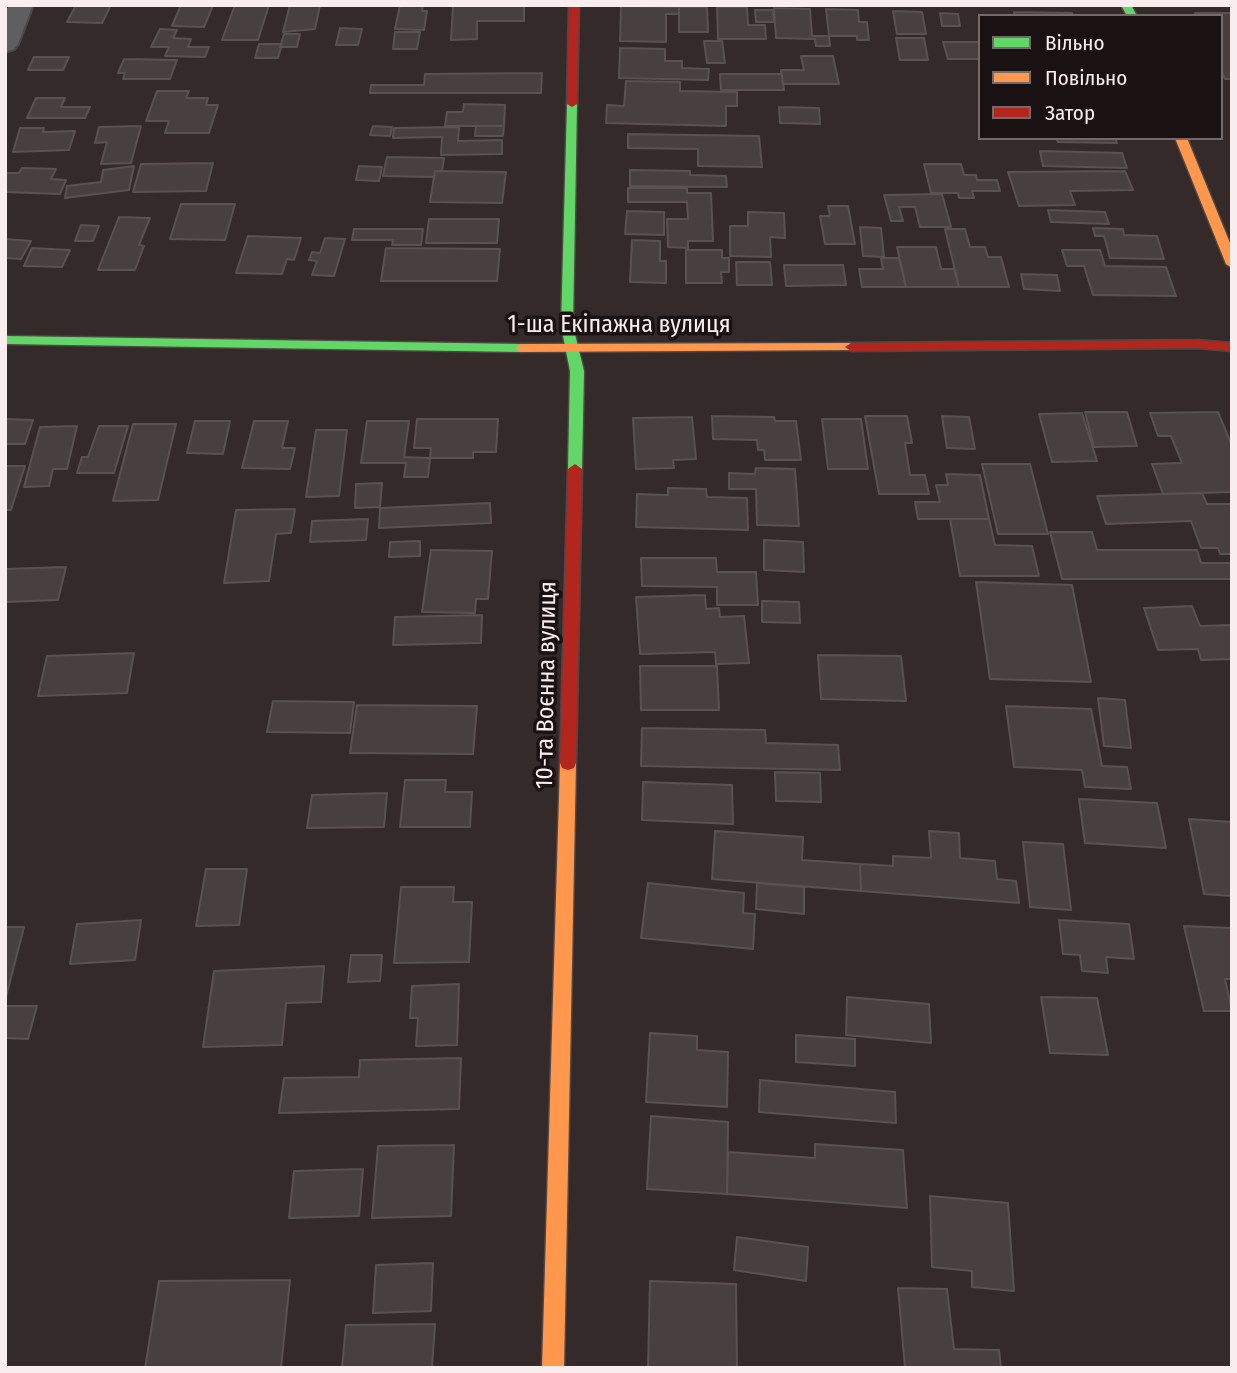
<!DOCTYPE html>
<html>
<head>
<meta charset="utf-8">
<style>
  body { margin:0 }
  #map { position:relative; width:1237px; height:1373px; overflow:hidden; background:#342a2a; font-family:"Fira Sans Condensed",sans-serif }
  canvas { display:block }
  .frame { position:absolute; inset:0; border:7px solid #faeded; pointer-events:none }
  .legend { position:absolute; left:978px; top:14px; width:245px; height:126px; box-sizing:border-box; background:#1a1212; border:2px solid #746a6a; margin:0; padding:9px 12px; list-style:none; font-size:21px; color:#faeded }
  .legend li { display:flex; align-items:center; gap:14px; height:35px }
  .legend b { width:35px; border:2px solid #746a6a }
</style>
</head>
<body>
<div id="map">
<canvas width="1237" height="1373"></canvas>
<div class="frame"></div>
<ul class="legend">
<li><b style="height:9px;background:#63d668"></b>Вільно</li>
<li><b style="height:9px;background:#ff974d"></b>Повільно</li>
<li><b style="height:9px;background:#b3261e"></b>Затор</li>
</ul>
</div>
<script>
const c = document.querySelector('canvas').getContext('2d');
c.lineJoin = 'round';
function fill(path, color) { c.fillStyle = color; c.fill(path, 'evenodd'); }
const shape = rows => new Path2D(rows.map(r => 'M' + r).join(''));
function strokePath(path, color, width, dash) { c.strokeStyle = color; c.lineWidth = width; c.lineCap = dash ? 'butt' : 'round'; c.setLineDash(dash || []); c.stroke(path); }
function write(font, color, halo, rows, align = 'center') {
  c.font = font + ' "Fira Sans Condensed",sans-serif'; c.lineWidth = 7; c.setLineDash([]); c.textBaseline = 'middle'; c.strokeStyle = halo; c.fillStyle = color; for (const [text, x, y, turn = 0] of rows) {
    c.save(); c.translate(x, y); c.rotate((+turn || 0) * Math.PI / 180); c.textAlign = isNaN(turn) ? turn : align; if (halo) c.strokeText(text, 0, 0); c.fillText(text, 0, 0); c.restore();
  }
}
const building = shape([
  [76,5,111,5,102,23,67,22,76,5],
  [181,5,213,5,204,27,172,26,181,5],
  [235,5,269,5,258,40,222,40,235,5],
  [290,5,320,5,315,29,283,32,290,5],
  [400,5,423,5,422,11,427,11,424,30,395,29,400,5],
  [453,5,524,5,524,21,477,21,477,39,451,40,453,5],
  [621,6,679,7,679,14,666,14,666,42,620,41,621,6],
  [679,7,707,7,708,32,679,32,679,7],
  [717,7,747,7,748,25,765,25,766,39,718,39,717,7],
  [774,8,810,9,812,36,829,36,830,46,816,46,815,39,776,38,774,8],
  [826,9,858,10,859,22,867,22,869,40,857,40,857,36,829,36,826,9],
  [755,10,773,10,774,22,756,22,755,10],
  [893,11,922,12,926,34,897,34,893,11],
  [1014,12,1072,13,1073,16,1015,16,1014,12],
  [940,13,958,14,960,26,942,26,940,13],
  [1195,13,1232,13,1232,79,1225,79,1221,70,1221,16,1197,16,1195,13],
  [340,28,362,29,358,45,336,45,340,28],
  [160,29,177,30,173,38,191,39,188,47,209,47,205,57,165,56,169,47,151,47,160,29],
  [395,32,420,32,417,49,393,49,395,32],
  [284,34,300,34,297,47,280,47,284,34],
  [896,38,924,38,928,60,900,60,896,38],
  [704,41,722,41,725,63,707,63,704,41],
  [943,42,980,42,980,59,948,59,943,42],
  [259,44,282,44,278,58,255,58,259,44],
  [620,48,665,49,665,61,682,61,682,68,709,69,708,80,619,78,620,48],
  [801,56,833,56,839,84,783,84,781,70,804,70,801,56],
  [34,57,69,57,63,70,28,70,34,57],
  [124,59,177,60,170,79,123,79,125,73,118,73,124,59],
  [542,73,541,93,370,93,371,85,424,85,425,74,542,73],
  [720,74,782,74,784,90,721,90,720,74],
  [626,81,680,82,680,91,737,92,737,106,726,106,726,126,606,123,607,105,624,106,626,81],
  [157,91,189,91,186,98,208,98,206,105,218,105,209,133,165,133,169,121,146,121,157,91],
  [36,98,65,98,61,107,90,107,85,118,27,118,36,98],
  [464,104,505,105,504,126,445,126,447,112,463,112,464,104],
  [779,107,819,108,820,124,780,123,779,107],
  [141,126,131,163,101,164,107,142,95,143,99,127,141,126],
  [373,126,392,127,390,136,370,135,373,126],
  [476,126,504,126,503,136,475,136,476,126],
  [459,127,458,141,502,140,502,154,441,155,442,137,393,138,394,128,459,127],
  [20,128,44,128,43,132,75,131,69,150,13,152,20,128],
  [628,134,759,136,762,167,698,166,698,149,628,148,628,134],
  [1056,138,1115,138,1117,143,1058,142,1056,138],
  [1040,151,1122,153,1127,168,1043,166,1040,151],
  [387,157,444,158,442,171,435,171,434,177,383,176,387,157],
  [213,163,206,191,133,192,141,164,213,163],
  [924,164,961,164,964,175,976,175,977,180,997,180,1000,191,972,191,974,198,959,198,958,193,931,193,924,164],
  [134,166,129,190,65,198,67,186,101,182,103,170,134,166],
  [359,166,382,167,379,181,356,180,359,166],
  [22,168,56,169,51,179,66,180,60,194,5,192,5,173,19,173,22,168],
  [630,170,690,171,690,175,726,176,727,187,630,186,630,170],
  [435,171,506,172,502,203,430,202,435,171],
  [1125,171,1133,190,1070,191,1075,205,1019,206,1008,172,1125,171],
  [628,188,687,188,687,193,711,193,713,241,688,241,688,248,668,247,667,219,688,219,687,202,628,202,628,188],
  [942,194,951,227,920,227,915,207,899,207,903,221,891,221,884,195,942,194],
  [181,204,235,204,225,240,170,239,181,204],
  [828,206,848,206,855,244,825,244,820,216,830,216,828,206],
  [1048,210,1105,212,1109,224,1051,222,1048,210],
  [627,211,664,212,664,235,625,234,627,211],
  [748,212,784,213,785,238,770,237,771,257,730,256,730,226,748,226,748,212],
  [119,217,150,218,139,245,144,246,135,270,98,270,119,217],
  [429,219,499,219,497,243,426,243,429,219],
  [81,225,99,226,93,241,75,241,81,225],
  [860,227,881,228,884,257,863,256,860,227],
  [1093,228,1123,229,1124,235,1157,236,1164,259,1110,258,1104,236,1095,236,1093,228],
  [354,229,423,229,421,245,392,245,393,240,352,240,354,229],
  [945,229,965,229,970,247,985,247,988,257,1001,257,1009,287,959,287,945,229],
  [248,236,301,238,294,260,287,259,282,274,236,273,248,236],
  [325,238,345,239,334,276,312,275,317,261,309,260,312,252,320,253,325,238],
  [5,239,31,241,21,259,5,258,5,239],
  [632,240,660,241,660,261,666,261,666,283,630,282,632,240],
  [897,247,936,247,941,269,954,269,959,287,906,287,897,247],
  [32,248,70,250,62,267,24,266,32,248],
  [386,248,500,249,497,281,381,281,386,248],
  [686,250,722,250,722,258,729,258,729,272,721,272,722,283,686,283,686,250],
  [1062,250,1100,250,1105,266,1166,267,1176,296,1093,295,1084,266,1067,266,1062,250],
  [881,258,899,258,906,287,862,287,859,269,883,269,881,258],
  [736,262,770,262,772,285,737,285,736,262],
  [784,265,843,265,846,285,786,286,784,265],
  [1021,274,1057,275,1060,291,1024,289,1021,274],
  [1085,412,1127,412,1137,446,1094,447,1085,412],
  [1218,412,1232,446,1232,492,1163,494,1152,464,1182,463,1171,436,1158,436,1150,413,1218,412],
  [1082,413,1097,461,1052,462,1039,414,1082,413],
  [712,416,774,417,775,421,796,421,801,460,765,460,764,450,758,450,757,440,713,439,712,416],
  [865,416,907,416,912,443,905,443,910,475,925,475,929,494,879,494,865,416],
  [942,416,969,417,975,449,947,448,942,416],
  [692,417,696,459,673,460,674,468,636,469,633,418,692,417],
  [5,419,33,420,25,444,5,444,5,419],
  [417,419,498,419,496,452,473,452,473,458,430,458,431,448,414,448,417,419],
  [822,419,861,419,868,469,828,469,822,419],
  [195,421,230,421,223,454,187,453,195,421],
  [254,421,288,421,282,448,295,448,290,469,242,468,254,421],
  [367,421,409,421,404,457,430,458,428,477,404,477,406,463,361,463,367,421],
  [133,424,176,424,158,500,113,501,133,424],
  [77,426,67,469,53,469,49,486,24,487,40,427,77,426],
  [99,426,128,426,114,473,77,473,82,457,88,457,99,426],
  [316,430,347,430,339,496,306,497,316,430],
  [982,464,1030,464,1048,534,998,534,982,464],
  [5,466,25,466,11,510,5,510,5,466],
  [756,468,795,469,799,526,757,525,756,489,729,489,729,473,755,474,756,468],
  [946,474,980,475,989,519,918,519,915,502,940,502,936,485,948,485,946,474],
  [382,483,380,507,355,508,356,484,382,483],
  [668,488,706,489,707,497,747,498,748,530,636,527,637,494,668,495,668,488],
  [1202,493,1207,504,1232,504,1232,554,1220,554,1218,548,1201,548,1191,521,1106,524,1097,496,1202,493],
  [490,503,491,523,379,528,380,508,490,503],
  [295,509,291,533,276,534,269,581,224,583,236,510,295,509],
  [368,519,366,540,310,542,312,521,368,519],
  [950,519,989,519,995,545,1032,546,1039,576,960,576,950,519],
  [1050,532,1092,532,1097,550,1197,550,1201,563,1232,563,1232,579,1062,579,1050,532],
  [764,540,803,542,804,572,764,570,764,540],
  [420,541,420,556,389,557,390,542,420,541],
  [431,550,492,551,488,599,476,599,475,613,422,612,431,550],
  [641,558,716,558,717,572,756,572,758,605,717,605,717,587,642,586,641,558],
  [66,567,58,600,5,602,5,569,66,567],
  [976,582,1072,585,1091,682,990,679,976,582],
  [705,595,706,609,719,608,720,617,744,616,749,663,716,664,715,652,640,654,636,597,705,595],
  [762,601,799,602,800,623,762,622,762,601],
  [1192,606,1200,626,1232,625,1232,659,1201,660,1198,649,1158,650,1144,608,1192,606],
  [482,615,481,643,393,645,395,617,482,615],
  [134,653,127,693,38,696,47,656,134,653],
  [818,655,901,656,906,701,821,699,818,655],
  [640,666,717,666,719,710,641,710,640,666],
  [1098,698,1125,700,1131,748,1104,746,1098,698],
  [273,701,354,702,350,733,267,732,273,701],
  [357,705,477,706,473,754,350,753,357,705],
  [1006,706,1091,709,1102,766,1127,767,1131,789,1085,787,1082,770,1014,767,1006,706],
  [642,728,765,730,766,743,838,745,840,770,641,766,642,728],
  [775,772,820,773,821,802,776,801,775,772],
  [405,780,446,780,445,792,472,792,470,827,400,827,405,780],
  [643,782,732,785,733,824,642,820,643,782],
  [387,793,384,827,307,828,312,795,387,793],
  [1079,799,1157,803,1166,848,1085,843,1079,799],
  [1189,819,1232,822,1232,896,1204,894,1189,819],
  [715,831,803,837,802,860,860,864,861,891,712,879,715,831],
  [929,831,959,833,960,858,995,861,997,879,1016,881,1019,903,861,891,860,864,893,866,893,856,931,858,929,831],
  [1023,842,1063,844,1071,910,1030,907,1023,842],
  [206,869,247,869,239,925,196,926,206,869],
  [648,883,744,893,743,913,755,914,753,949,641,938,648,883],
  [757,883,804,887,804,914,756,909,757,883],
  [401,887,454,887,453,902,472,902,469,962,394,963,401,887],
  [141,920,135,960,70,964,77,924,141,920],
  [1059,920,1129,924,1134,959,1106,957,1108,973,1082,971,1080,955,1063,954,1059,920],
  [1184,926,1232,928,1232,979,1225,979,1232,1011,1204,1011,1184,926],
  [5,927,24,927,5,1001,5,927],
  [351,955,382,955,380,981,348,982,351,955],
  [324,966,321,1002,286,1003,282,1045,203,1047,214,971,324,966],
  [459,984,457,1045,416,1046,418,1018,410,1018,412,986,459,984],
  [847,997,929,1004,931,1043,846,1035,847,997],
  [1041,997,1097,998,1108,1055,1050,1053,1041,997],
  [5,1006,37,1006,28,1039,5,1038,5,1006],
  [650,1033,697,1036,697,1050,728,1052,727,1107,646,1102,650,1033],
  [796,1035,855,1039,855,1066,796,1062,796,1035],
  [461,1058,459,1109,279,1113,284,1078,359,1077,360,1060,461,1058],
  [760,1080,895,1092,896,1123,759,1112,760,1080],
  [651,1116,728,1122,727,1194,647,1189,651,1116],
  [815,1144,903,1150,907,1208,727,1194,728,1152,815,1158,815,1144],
  [454,1145,451,1216,372,1218,378,1146,454,1145],
  [363,1169,359,1216,289,1218,294,1171,363,1169],
  [930,1196,1008,1203,1014,1291,972,1287,972,1271,932,1267,930,1196],
  [737,1237,808,1247,806,1281,734,1270,737,1237],
  [433,1263,431,1311,373,1313,376,1265,433,1263],
  [290,1280,281,1368,145,1368,159,1281,290,1280],
  [650,1281,736,1284,737,1368,648,1368,650,1281],
  [898,1288,947,1289,954,1349,999,1350,1001,1368,905,1368,898,1288],
  [435,1324,432,1368,342,1368,346,1325,435,1324]
]);
const street = shape([
  [8,5,33,5,18,44,14,49,5,52,5,13,8,5]
]);
const fast = shape([
  [1121,5,1131,5,1137,16,1127,16,1121,5],
  [572,101,577,104,573,326,584,371,582,469,575,474,568,469,570,371,561,326,567,104,572,101],
  [5,336,521,344,527,348,521,352,5,344,5,336]
]);
const slow = shape([
  [1175,138,1187,138,1232,248,1232,268,1226,264,1175,138],
  [851,343,857,347,856,350,521,352,515,348,521,344,851,343],
  [568,756,574,758,576,763,564,1368,542,1368,560,763,562,758,568,756]
]);
const jam = shape([
  [569,5,579,5,577,104,572,107,567,104,569,5],
  [1197,340,1232,343,1232,351,1197,348,851,351,845,347,851,343,1197,340],
  [575,464,582,469,576,763,574,768,568,770,562,768,560,763,568,469,575,464]
]);
const streetNames = [
  ["1-ша Екіпажна вулиця",619,325],
  ["10-та Воєнна вулиця",547,685,-89]
];
fill(building, '#483f3f');
strokePath(building, '#5a5151', 2);
strokePath(street, '#4f4646', 4);
strokePath(fast, '#4f4646', 3);
strokePath(slow, '#4f4646', 3);
strokePath(jam, '#4f4646', 3);
fill(street, '#5e5f60');
fill(fast, '#63d668');
fill(slow, '#ff974d');
fill(jam, '#b3261e');
write('24px', '#faeded', '#1a1212', streetNames);
</script>
</body>
</html>
